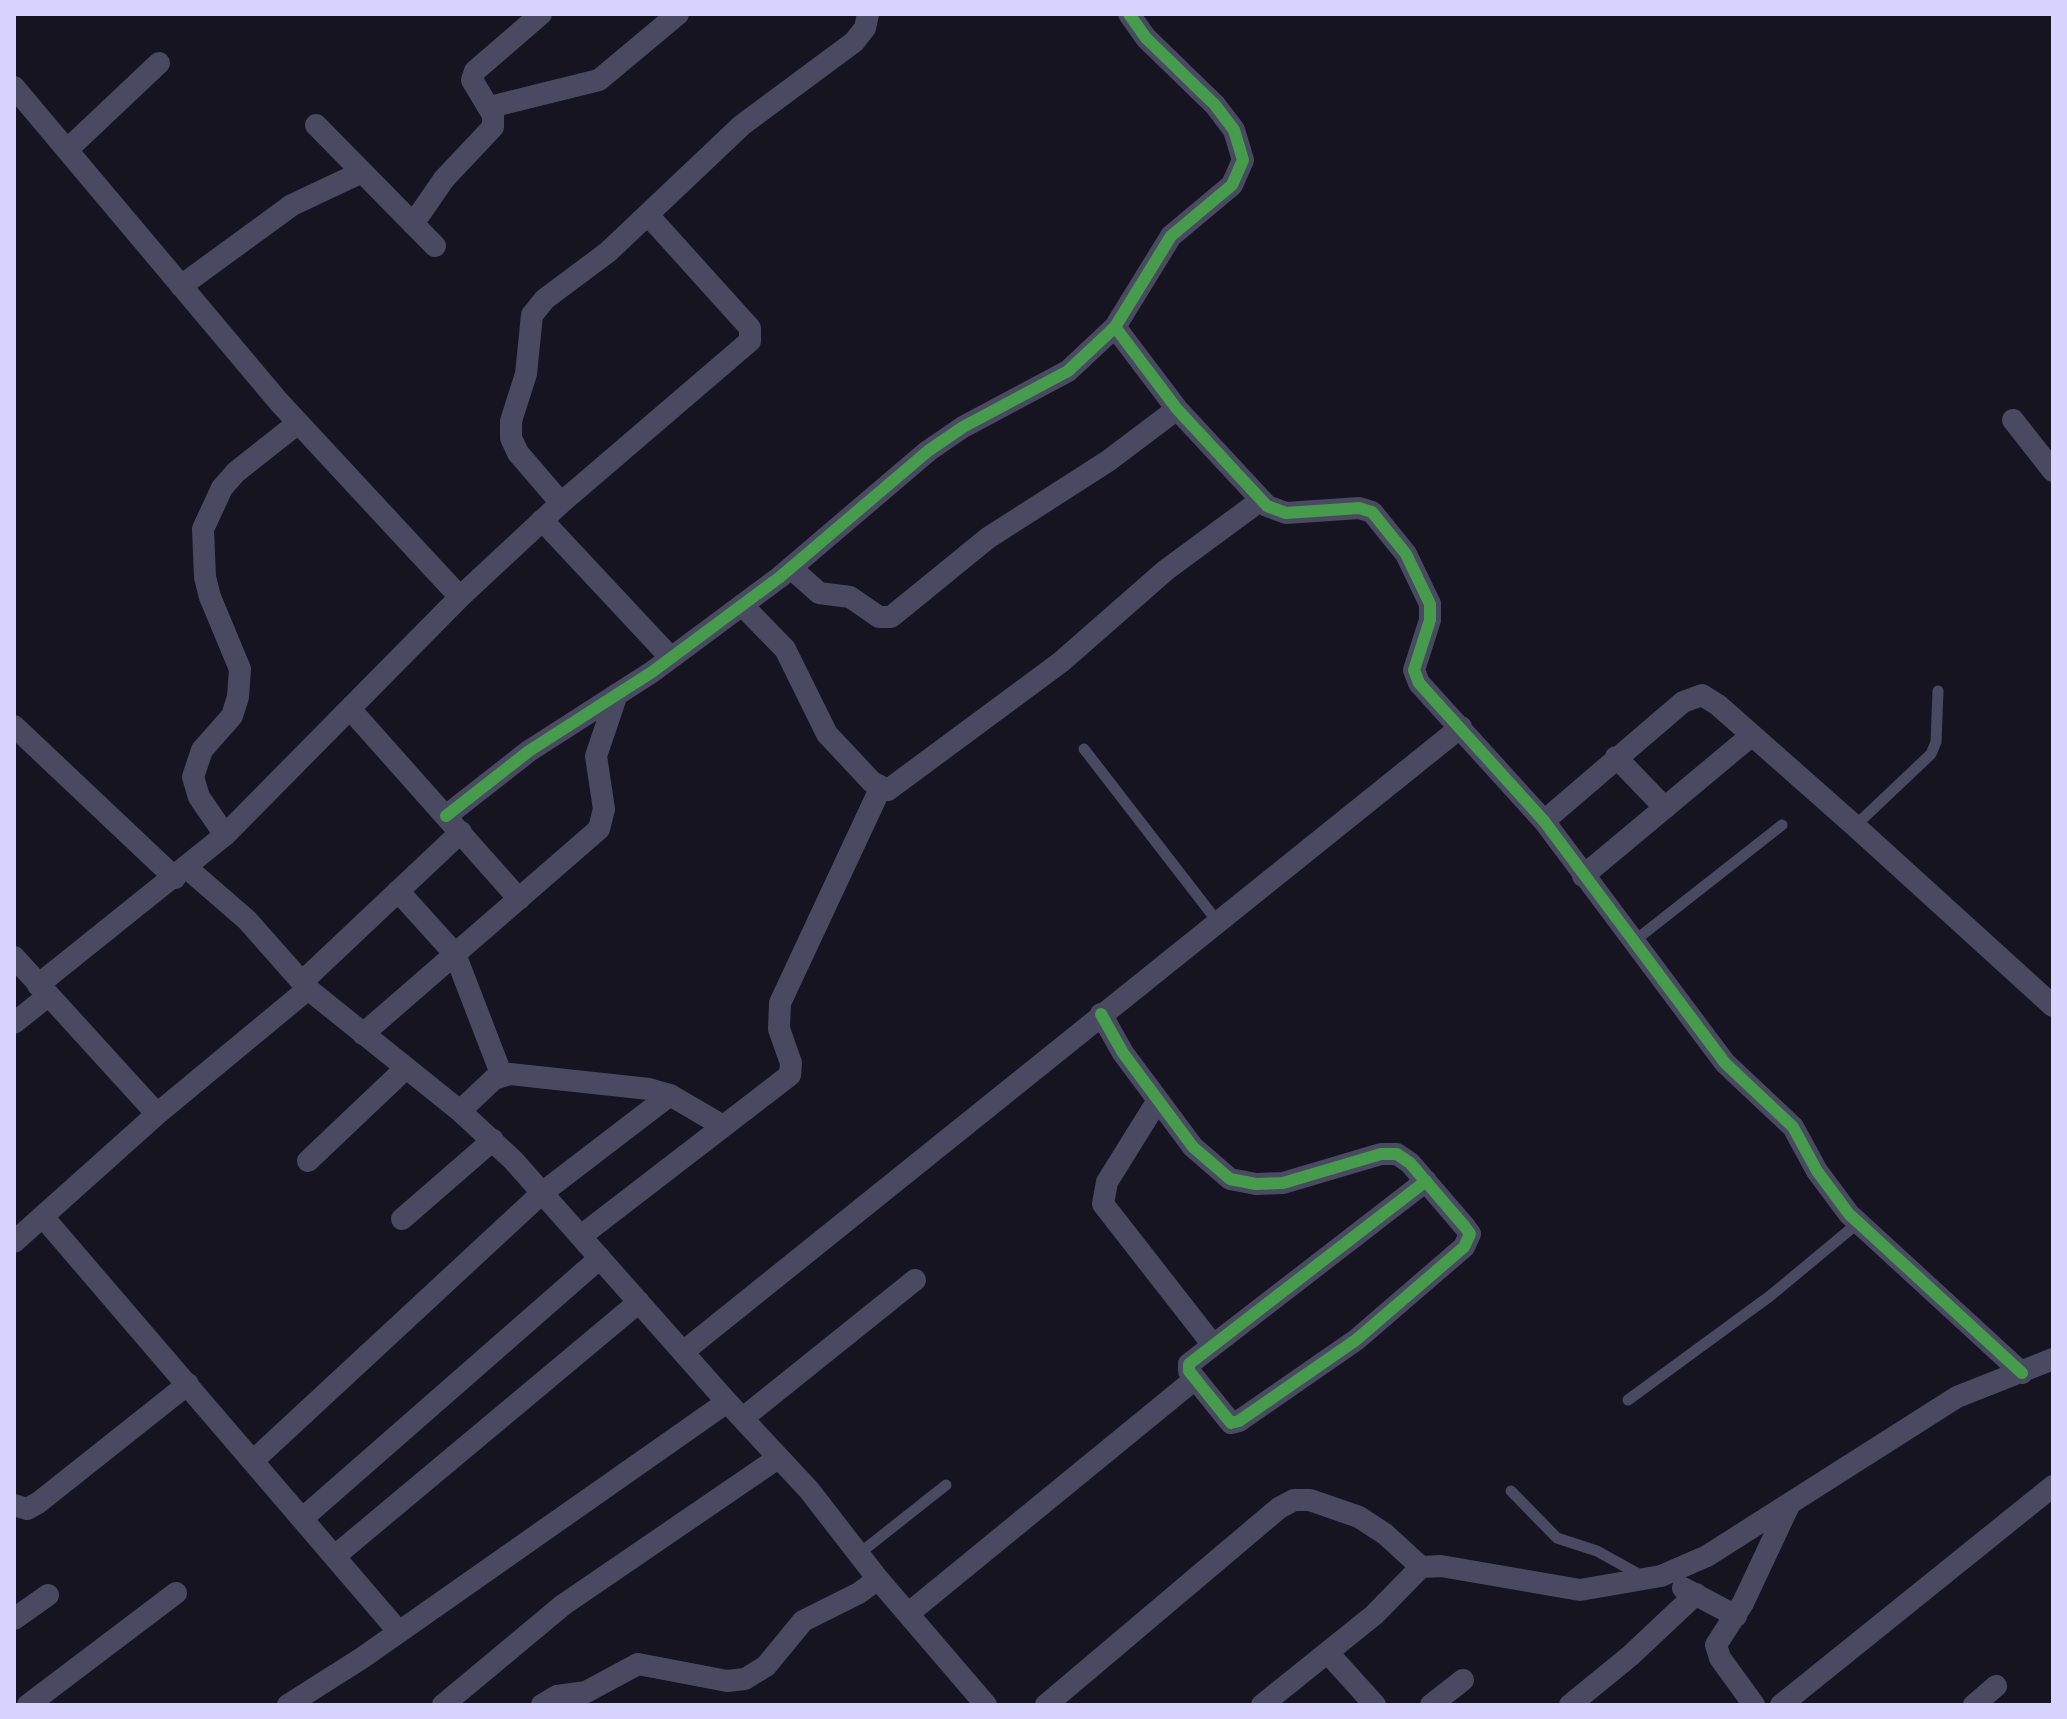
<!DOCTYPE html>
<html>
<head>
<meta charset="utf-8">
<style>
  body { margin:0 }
  #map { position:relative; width:2067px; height:1719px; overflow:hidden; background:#161421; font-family:Karla,sans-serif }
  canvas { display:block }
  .frame { position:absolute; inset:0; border:16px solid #d9d4ff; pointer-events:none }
</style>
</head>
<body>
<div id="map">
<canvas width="2067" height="1719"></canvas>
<div class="frame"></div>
</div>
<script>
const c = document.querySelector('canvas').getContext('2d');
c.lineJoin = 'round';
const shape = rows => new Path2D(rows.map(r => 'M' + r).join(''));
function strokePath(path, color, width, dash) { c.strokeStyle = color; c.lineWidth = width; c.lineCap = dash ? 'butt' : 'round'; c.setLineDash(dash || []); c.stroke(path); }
const service = shape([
  [1084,749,1217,921],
  [1855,826,1931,754,1936,742,1938,691],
  [1633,942,1782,825],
  [1628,1400,1770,1296,1858,1223],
  [1511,1491,1557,1538,1597,1551,1642,1576],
  [860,1553,946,1485]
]);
const minor = shape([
  [14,87,279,402,460,597],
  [490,107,599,80,678,14],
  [316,125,435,246],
  [68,149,159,63],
  [413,224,444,179,493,127,493,115,472,80,475,71,541,14],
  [181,286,292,205,360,173],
  [1115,327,1177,409,1267,506,1286,513,1359,508,1372,512,1406,554,1430,604,1430,620,1414,670,1419,683,1544,821,1725,1063,1793,1127,1817,1171,1849,1214,2022,1373],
  [2013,420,2053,471],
  [561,503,518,453,511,438,511,421,526,374,532,315,545,299,608,252,742,125,854,42,865,28,868,14],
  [542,520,671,658],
  [791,568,819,593,850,597,879,617,891,617,988,538,1108,461,1177,409],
  [742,605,785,649,827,734,872,782,888,790,1061,662,1166,570,1261,500],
  [351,710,519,899],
  [14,726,175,878],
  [1616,757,1665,808],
  [446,816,529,751,652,672,780,577,928,451,963,427,1068,371,1115,327,1171,236,1232,185,1243,160,1234,130,1215,105,1146,38,1129,14],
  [1544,821,1683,702,1702,695,1718,705,1855,826,2053,1006],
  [225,835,199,797,193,777,202,750,232,716,238,697,240,669,210,597,205,577,203,529,222,488,236,472,298,423],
  [187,868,247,920,308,989],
  [1583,876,1752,735],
  [398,891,455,954,502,1076],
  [14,957,157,1114],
  [302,982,461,832],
  [38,985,225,835,460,597,561,503,750,341,750,328,648,215],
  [1101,1014,1123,1053,1193,1147,1230,1179,1256,1184,1283,1183,1381,1154,1397,1154,1410,1163,1465,1227,1470,1234,1464,1247,1356,1340,1239,1421,1231,1423,1189,1371,1189,1364,1426,1181],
  [14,1023,48,996],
  [363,1034,599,829,604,809,596,756,617,694],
  [1158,1100,1107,1182,1103,1204,1213,1345],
  [460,1111,494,1079,510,1074,649,1089,670,1095,723,1126],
  [308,1161,406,1068],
  [44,1218,399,1632],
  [402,1219,493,1140],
  [581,1236,790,1075,791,1063,779,1029,780,1003,880,789],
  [14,1242,157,1114,308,989,460,1111,513,1160,727,1402],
  [683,1352,1461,727],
  [743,1418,915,1280],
  [254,1460,542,1193,670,1095],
  [14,1505,27,1509,38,1503,188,1384],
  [303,1518,600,1258],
  [335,1556,639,1302],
  [1683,1588,1736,1616],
  [909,1613,1195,1379],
  [14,1619,48,1595],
  [1328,1653,1375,1705],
  [28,1705,176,1593],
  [288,1705,362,1658,727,1402,809,1490,878,1579,986,1705],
  [443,1705,563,1605,778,1458],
  [542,1705,557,1696,586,1692,638,1664,727,1681,745,1679,766,1666,803,1621,859,1593,878,1579],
  [1046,1705,1279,1508,1294,1500,1310,1500,1359,1517,1385,1534,1421,1567],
  [1262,1705,1374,1615,1421,1567,1441,1566,1580,1590,1661,1576,1707,1556,1957,1397,2053,1359],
  [1431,1705,1463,1680],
  [1570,1705,1630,1656,1696,1594],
  [1754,1705,1720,1658,1716,1645,1743,1603,1790,1503],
  [1781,1705,2053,1486],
  [1974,1705,1996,1686]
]);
const cycleway = shape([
  [1115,327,1177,409,1267,506,1286,513,1359,508,1372,512,1406,554,1430,604,1430,620,1414,670,1419,683,1544,821,1725,1063,1793,1127,1817,1171,1849,1214,2022,1373],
  [446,816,529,751,652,672,780,577,928,451,963,427,1068,371,1115,327,1171,236,1232,185,1243,160,1234,130,1215,105,1146,38,1129,14],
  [1101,1014,1123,1053,1193,1147,1230,1179,1256,1184,1283,1183,1381,1154,1397,1154,1410,1163,1465,1227,1470,1234,1464,1247,1356,1340,1239,1421,1231,1423,1189,1371,1189,1364,1426,1181]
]);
strokePath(service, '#4a4962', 11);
strokePath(minor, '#4a4962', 22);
strokePath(cycleway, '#469c4c', 12);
</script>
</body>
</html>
